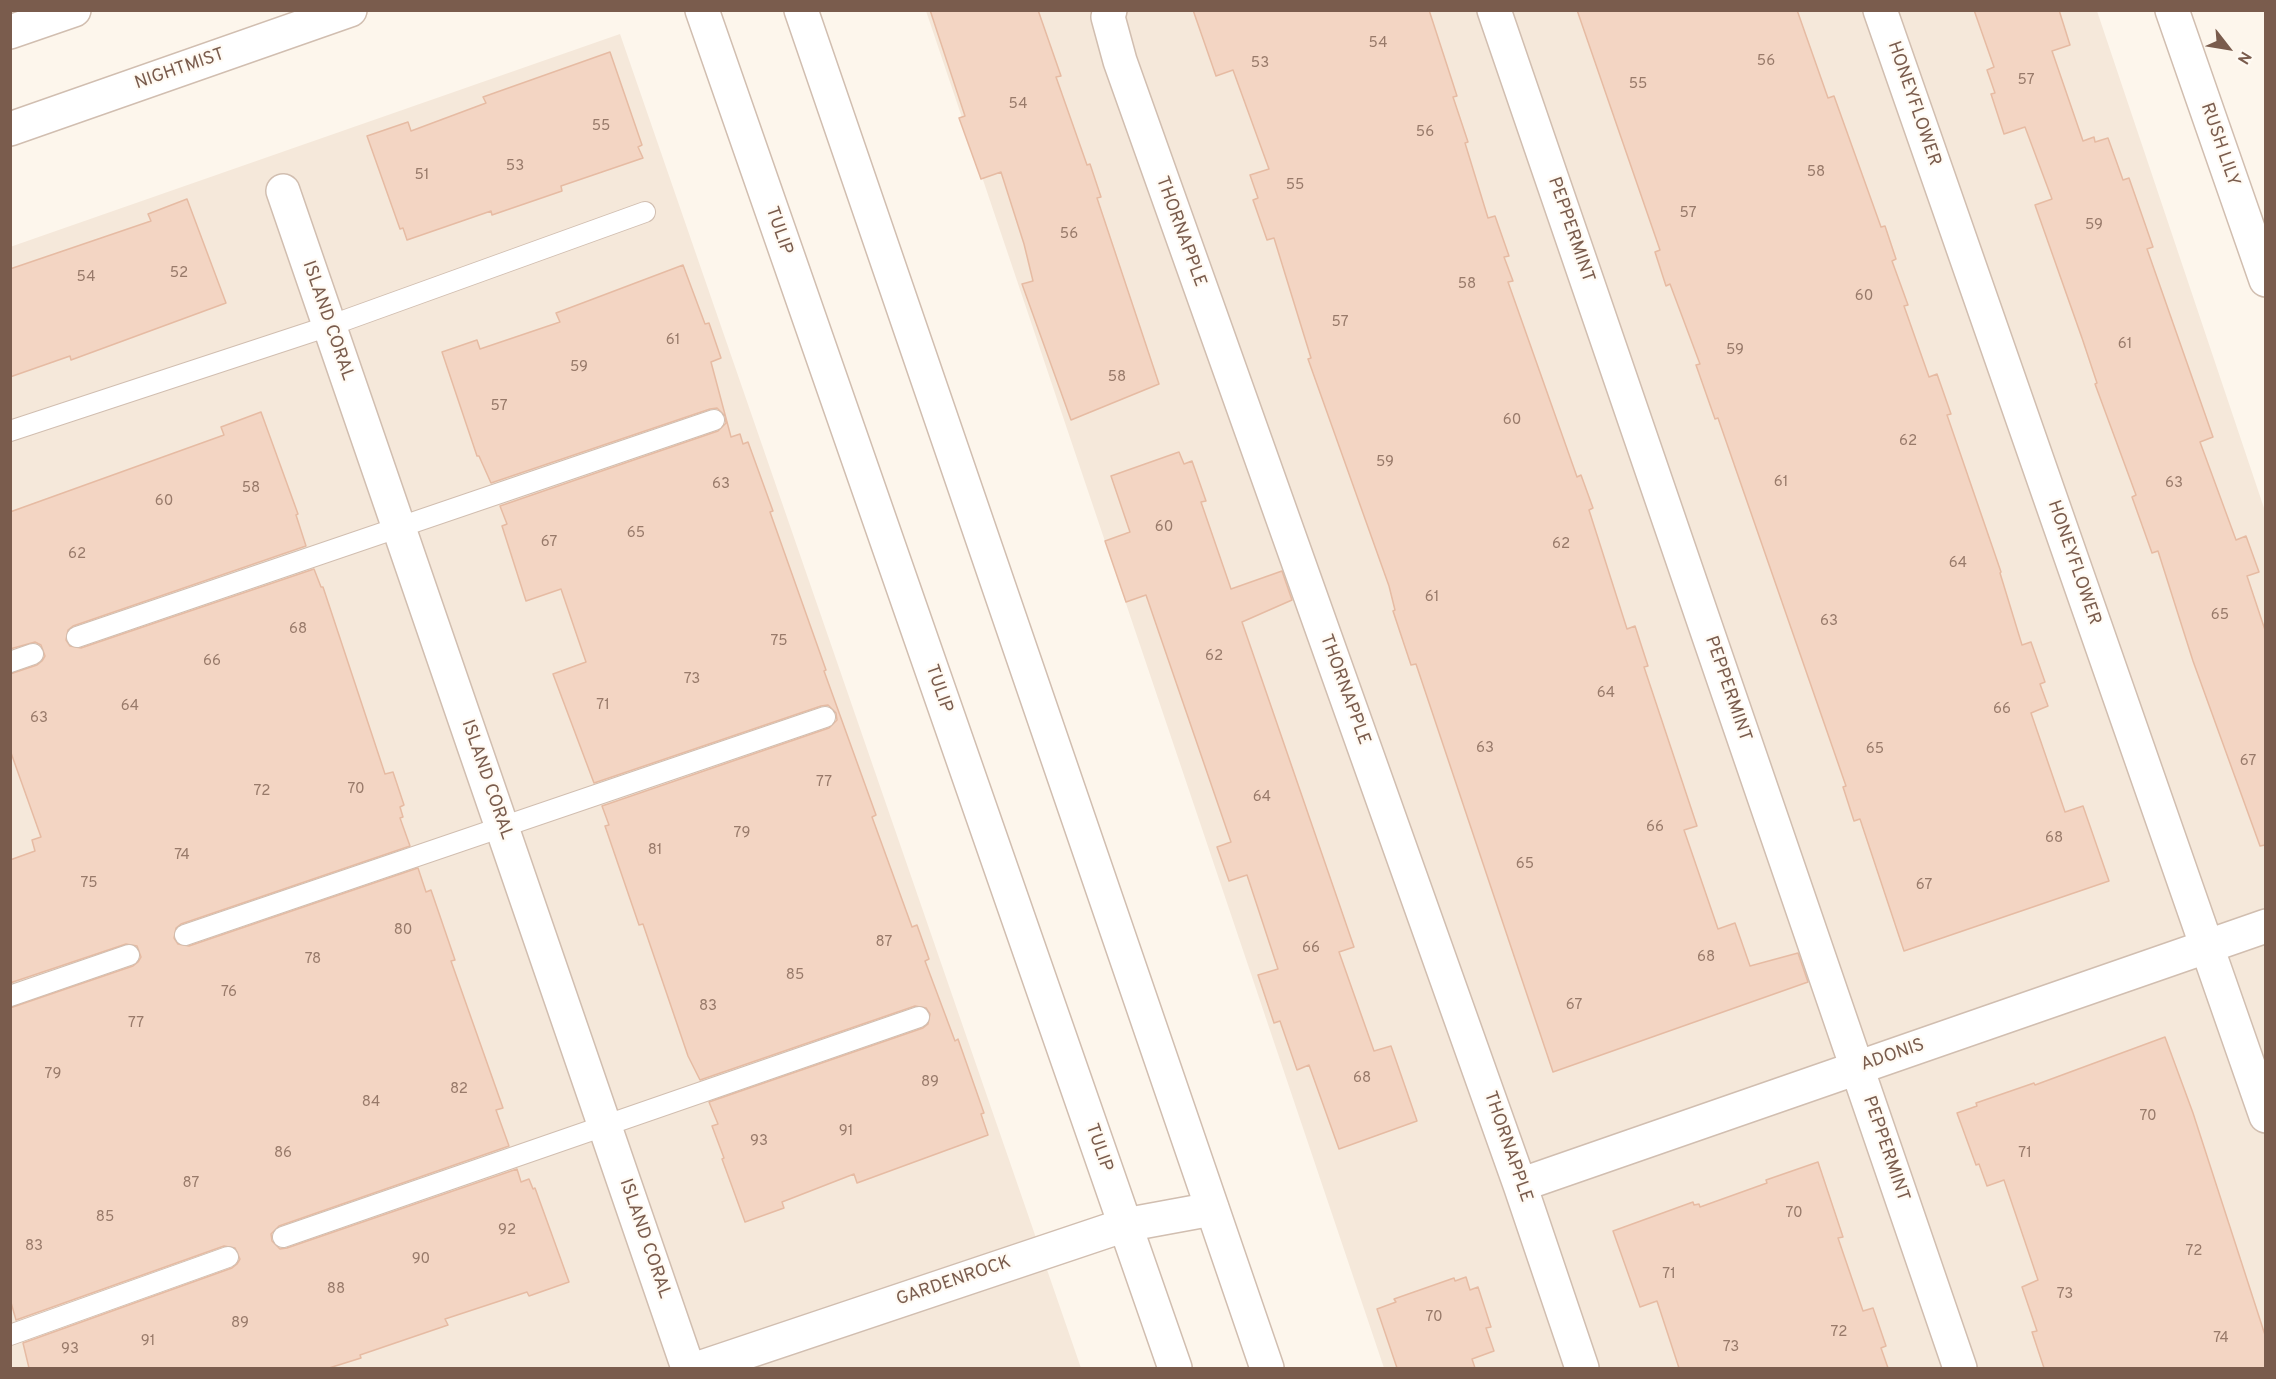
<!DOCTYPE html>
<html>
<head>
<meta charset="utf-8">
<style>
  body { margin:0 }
  #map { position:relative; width:2276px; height:1379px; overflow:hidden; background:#fdf6ec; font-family:Overpass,sans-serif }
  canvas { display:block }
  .frame { position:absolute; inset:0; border:12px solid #7a5c4d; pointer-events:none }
  .north { position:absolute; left:2198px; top:18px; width:60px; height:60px; -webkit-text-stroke:4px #fffaf3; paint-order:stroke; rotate:121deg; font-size:16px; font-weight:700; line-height:24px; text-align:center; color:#7a5c4d }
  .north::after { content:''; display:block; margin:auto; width:21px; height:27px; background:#7a5c4d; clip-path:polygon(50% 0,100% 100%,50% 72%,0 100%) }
</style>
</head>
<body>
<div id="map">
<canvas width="2276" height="1379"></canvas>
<div class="frame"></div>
<div class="north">N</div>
</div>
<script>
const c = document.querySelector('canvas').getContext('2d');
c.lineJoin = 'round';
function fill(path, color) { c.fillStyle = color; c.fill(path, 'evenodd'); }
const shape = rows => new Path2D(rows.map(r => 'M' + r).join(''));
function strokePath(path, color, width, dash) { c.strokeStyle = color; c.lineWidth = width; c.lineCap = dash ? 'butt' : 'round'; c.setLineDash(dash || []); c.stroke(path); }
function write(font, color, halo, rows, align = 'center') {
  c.font = font + ' Overpass,sans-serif'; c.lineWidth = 4.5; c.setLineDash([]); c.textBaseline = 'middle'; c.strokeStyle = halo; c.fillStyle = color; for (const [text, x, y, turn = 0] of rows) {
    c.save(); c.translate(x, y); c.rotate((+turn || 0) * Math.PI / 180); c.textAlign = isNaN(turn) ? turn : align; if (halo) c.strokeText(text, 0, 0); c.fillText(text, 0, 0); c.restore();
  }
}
const residential = shape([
  [926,11,2097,11,2265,511,2265,1368,1384,1368],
  [620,34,1081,1368,11,1368,10,247]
]);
const building = shape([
  [930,10,1038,10,1061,76,1056,77,1087,165,1090,164,1101,197,1097,198,1159,384,1071,420,1022,284,1033,281,1024,244,1001,172,981,179,959,118,965,116,930,10],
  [1193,10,1429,10,1457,96,1453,97,1468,142,1465,143,1488,218,1495,216,1509,256,1504,257,1513,281,1508,282,1577,477,1581,475,1593,508,1589,510,1627,629,1635,626,1648,666,1644,667,1697,826,1684,830,1718,929,1735,923,1750,966,1798,953,1808,982,1553,1072,1416,664,1411,665,1393,611,1395,610,1389,586,1308,359,1311,358,1274,238,1267,240,1253,200,1258,198,1250,175,1269,169,1233,70,1216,76,1193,10],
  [1577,10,1797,10,1828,98,1834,96,1881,227,1885,226,1896,259,1892,261,1908,305,1904,306,1929,377,1937,374,1951,414,1947,415,2001,572,2000,573,2022,645,2031,642,2045,682,2040,684,2048,706,2031,713,2065,812,2083,806,2109,881,1904,951,1860,819,1854,821,1843,787,1846,786,1718,418,1715,419,1696,365,1700,364,1670,284,1666,286,1655,252,1660,250,1577,10],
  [1974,10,2059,10,2070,45,2052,51,2083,141,2094,137,2095,142,2108,138,2123,180,2129,178,2153,247,2147,249,2213,437,2200,442,2236,540,2246,536,2259,572,2247,576,2265,630,2265,845,2260,846,2193,661,2158,551,2152,553,2132,497,2136,495,2095,384,2097,383,2082,338,2035,205,2052,199,2025,127,2004,134,1991,94,1995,93,1987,70,1994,67,1974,10],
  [610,52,642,145,638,147,643,158,561,186,562,191,492,215,491,211,407,240,403,228,400,229,367,136,408,122,411,131,486,103,483,97,610,52],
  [187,199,226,303,71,360,70,356,10,377,10,269,151,221,148,214,187,199],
  [683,265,705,324,709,323,721,358,711,362,731,437,740,434,743,444,748,442,773,511,770,512,826,670,824,671,876,815,872,817,912,927,917,925,929,959,925,961,955,1041,958,1039,984,1113,981,1114,988,1135,857,1183,854,1174,782,1202,784,1208,745,1222,722,1159,724,1158,712,1126,718,1124,709,1102,923,1028,928,1024,930,1014,926,1008,915,1006,700,1080,688,1056,643,924,639,925,605,826,609,825,602,806,829,728,837,720,836,713,828,705,821,706,594,783,553,674,586,662,561,589,526,601,502,526,507,524,500,506,718,431,726,423,725,416,717,408,710,409,491,483,479,456,477,456,442,352,477,340,480,349,560,322,556,313,683,265],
  [261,412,298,514,296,515,306,546,73,626,68,630,66,640,70,646,81,648,314,569,321,587,323,587,385,774,393,772,404,805,400,807,403,817,400,818,410,846,181,924,176,928,174,938,178,944,189,946,418,868,426,892,431,890,455,960,451,961,503,1108,496,1110,509,1146,279,1226,271,1234,272,1241,280,1249,287,1248,517,1169,521,1182,529,1179,533,1189,535,1188,569,1282,529,1296,527,1292,445,1319,448,1325,360,1355,361,1358,329,1368,29,1368,23,1343,232,1268,237,1264,240,1259,235,1248,224,1246,16,1320,10,1299,10,1008,133,966,138,962,141,957,137,946,126,944,10,983,10,860,35,851,32,840,41,837,10,750,10,674,37,665,42,661,45,656,41,645,35,642,10,649,10,512,224,435,221,427,261,412],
  [1179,452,1184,464,1192,461,1206,501,1201,502,1231,589,1282,571,1292,600,1242,622,1354,947,1339,952,1374,1051,1391,1046,1417,1121,1339,1149,1309,1065,1297,1070,1280,1021,1274,1023,1258,975,1278,969,1247,875,1229,881,1217,847,1231,842,1146,595,1126,602,1105,541,1130,532,1111,476,1179,452],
  [2165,1037,2193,1113,2265,1335,2265,1368,2044,1368,2032,1332,2037,1331,2022,1287,2038,1280,2004,1180,1987,1186,1979,1164,1976,1165,1957,1113,1977,1106,1976,1103,2034,1083,2035,1085,2165,1037],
  [1818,1162,1843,1237,1838,1238,1863,1311,1873,1308,1886,1346,1881,1348,1888,1368,1679,1368,1657,1301,1640,1307,1613,1231,1693,1202,1694,1205,1699,1204,1700,1207,1767,1183,1766,1180,1818,1162],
  [1466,1277,1470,1290,1478,1287,1491,1327,1486,1328,1494,1351,1472,1359,1475,1368,1397,1368,1377,1309,1396,1302,1394,1299,1454,1278,1455,1281,1466,1277]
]);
const service = shape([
  [10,431,329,326,645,212],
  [77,637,714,420],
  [10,662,33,654],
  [185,935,825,717],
  [10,996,129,955],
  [283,1237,919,1017],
  [10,1335,228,1257]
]);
const minor = shape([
  [1110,10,1108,17,1120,61,1520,1185,1582,1368],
  [1494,10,1960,1368],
  [1880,10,2266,1116],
  [283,191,688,1368],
  [1520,1185,2266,926],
  [699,1368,1125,1225,1212,1209]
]);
const tertiary = shape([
  [702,10,1175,1368],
  [801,10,1267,1368],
  [2172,10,2266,280],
  [10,32,74,10],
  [10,129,350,10]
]);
const numberNames = [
  ["54",1378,44],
  ["56",1766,62],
  ["53",1260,64],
  ["57",2026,81],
  ["55",1638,85],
  ["54",1018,105],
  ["55",601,127],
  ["56",1425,133],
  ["53",515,167],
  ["58",1816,173],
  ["51",422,176],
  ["55",1295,186],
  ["57",1688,214],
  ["59",2094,226],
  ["56",1069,235],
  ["52",179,274],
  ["54",86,278],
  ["58",1467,285],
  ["60",1864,297],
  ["57",1340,323],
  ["61",673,341],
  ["61",2125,345],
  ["59",1735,351],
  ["59",579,368],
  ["58",1117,378],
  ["57",499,407],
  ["60",1512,421],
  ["62",1908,442],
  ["59",1385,463],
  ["61",1781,483],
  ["63",2174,484],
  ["63",721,485],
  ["58",251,489],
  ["60",164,502],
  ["60",1164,528],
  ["65",636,534],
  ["67",549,543],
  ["62",1561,545],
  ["62",77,555],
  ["64",1958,564],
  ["61",1432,598],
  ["65",2220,616],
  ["63",1829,622],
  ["68",298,630],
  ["75",779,642],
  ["62",1214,657],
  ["66",212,662],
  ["73",692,680],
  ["64",1606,694],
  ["71",603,706],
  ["64",130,707],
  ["66",2002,710],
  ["63",39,719],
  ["63",1485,749],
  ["65",1875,750],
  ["67",2248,762],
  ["77",824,783],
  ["70",356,790],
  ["72",262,792],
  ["64",1262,798],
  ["66",1655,828],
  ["79",742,834],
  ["68",2054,839],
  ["81",655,851],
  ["74",182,856],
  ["65",1525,865],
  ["75",89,884],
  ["67",1924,886],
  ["80",403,931],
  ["87",884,943],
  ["66",1311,949],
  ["68",1706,958],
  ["78",313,960],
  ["85",795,976],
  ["76",229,993],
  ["67",1574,1006],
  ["83",708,1007],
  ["77",136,1024],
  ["79",53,1075],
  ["68",1362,1079],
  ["89",930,1083],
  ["82",459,1090],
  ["84",371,1103],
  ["70",2148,1117],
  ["91",846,1132],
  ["93",759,1142],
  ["86",283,1154],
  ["71",2025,1154],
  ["87",191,1184],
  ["70",1794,1214],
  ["85",105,1218],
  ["92",507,1231],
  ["83",34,1247],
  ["72",2194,1252],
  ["90",421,1260],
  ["71",1669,1275],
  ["88",336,1290],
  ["73",2065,1295],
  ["70",1434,1318],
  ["89",240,1324],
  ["72",1839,1333],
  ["74",2221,1339],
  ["91",148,1342],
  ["73",1731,1348],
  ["93",70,1350]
];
const streetNames = [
  ["NIGHTMIST",180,70,-19],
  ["HONEYFLOWER",1913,104,71],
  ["RUSH LILY",2219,145,71],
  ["PEPPERMINT",1570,230,71],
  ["TULIP",778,231,71],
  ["THORNAPPLE",1180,232,70],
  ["ISLAND CORAL",327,321,71],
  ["HONEYFLOWER",2073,563,71],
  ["TULIP",938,689,71],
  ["PEPPERMINT",1727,689,71],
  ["THORNAPPLE",1344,690,70],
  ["ISLAND CORAL",486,780,71],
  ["ADONIS",1893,1056,-19],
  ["THORNAPPLE",1507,1147,71],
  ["TULIP",1098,1148,71],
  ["PEPPERMINT",1885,1149,71],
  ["ISLAND CORAL",644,1239,71],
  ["GARDENROCK",954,1282,-19]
];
fill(residential, '#f5e8da');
fill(building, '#f3d5c3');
strokePath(building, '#e6bba3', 1.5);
strokePath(service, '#d1beb0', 22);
strokePath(minor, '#d1beb0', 36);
strokePath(tertiary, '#d1beb0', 36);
strokePath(service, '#fff', 20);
strokePath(minor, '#fff', 33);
strokePath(tertiary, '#fff', 33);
write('15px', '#987a6a', null, numberNames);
write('18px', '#7a5c4d', '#fffaf3', streetNames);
</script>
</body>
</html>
